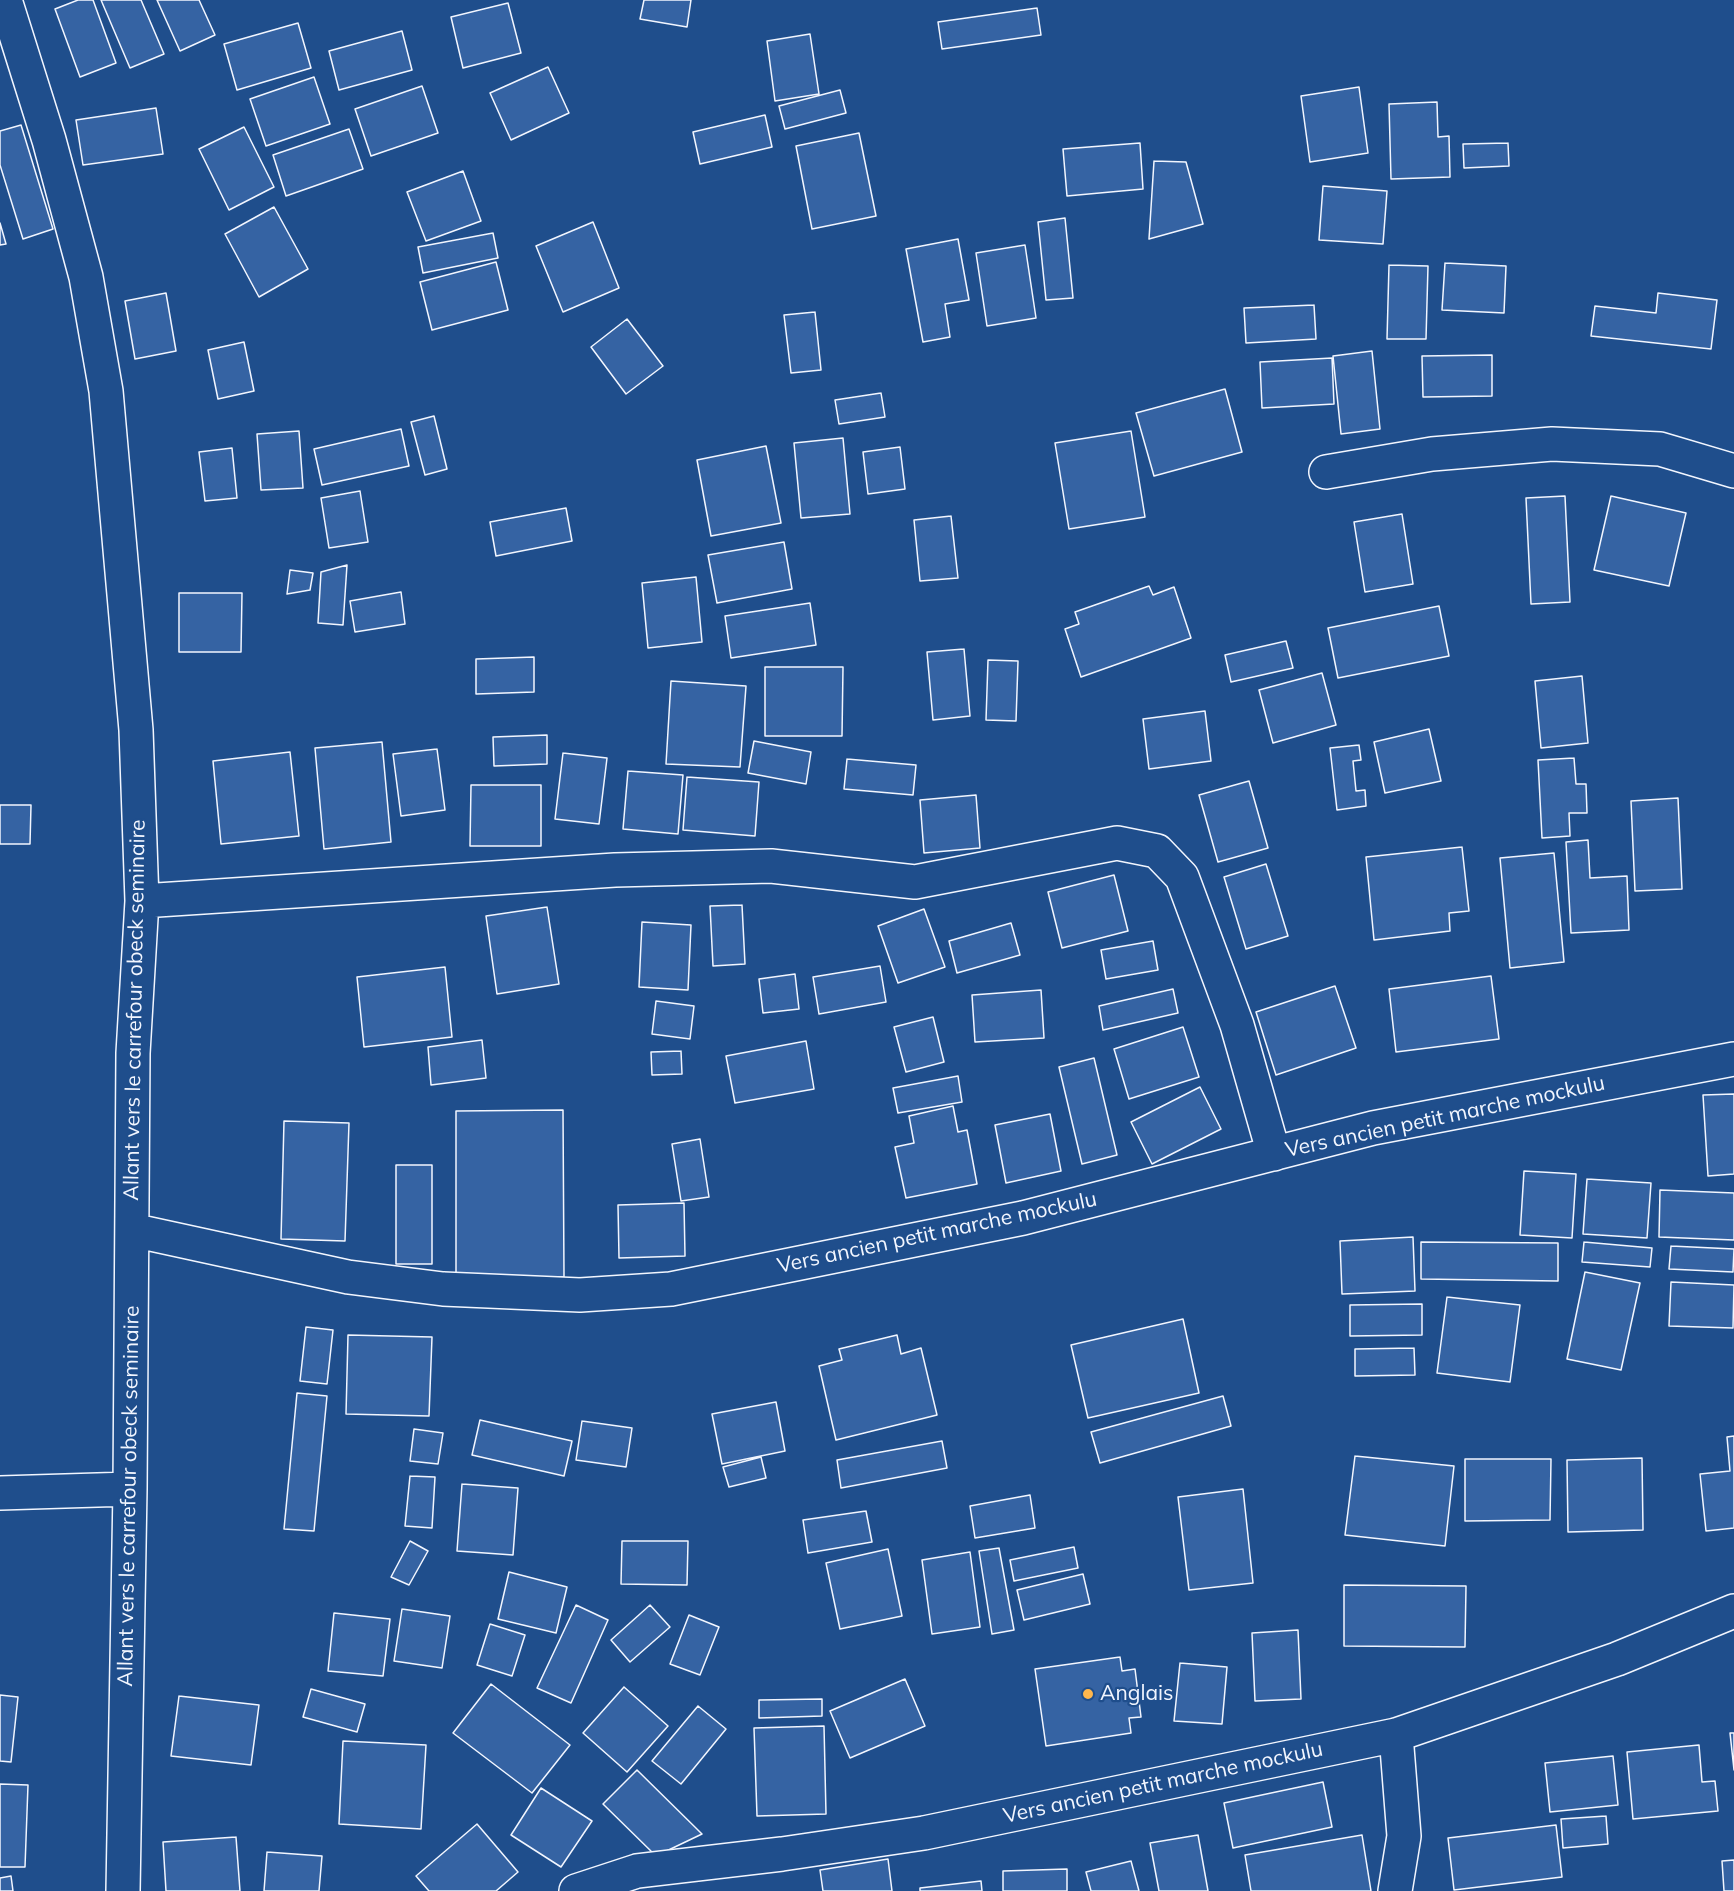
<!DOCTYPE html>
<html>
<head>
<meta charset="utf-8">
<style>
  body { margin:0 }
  canvas { display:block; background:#1f4e8c }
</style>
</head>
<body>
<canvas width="1734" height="1891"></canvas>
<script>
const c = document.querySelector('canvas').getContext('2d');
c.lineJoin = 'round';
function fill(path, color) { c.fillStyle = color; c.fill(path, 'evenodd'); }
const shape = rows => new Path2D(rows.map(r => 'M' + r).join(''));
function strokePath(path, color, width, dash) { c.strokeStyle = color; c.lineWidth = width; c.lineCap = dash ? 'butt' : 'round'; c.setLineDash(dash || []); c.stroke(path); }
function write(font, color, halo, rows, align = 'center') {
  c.font = font + ' Mulish,sans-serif'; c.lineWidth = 4.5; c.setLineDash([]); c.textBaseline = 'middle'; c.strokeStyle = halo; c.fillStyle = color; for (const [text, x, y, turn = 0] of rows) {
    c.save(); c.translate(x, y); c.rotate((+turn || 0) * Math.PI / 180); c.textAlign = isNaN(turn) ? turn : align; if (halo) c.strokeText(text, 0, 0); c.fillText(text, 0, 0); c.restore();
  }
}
const building = shape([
  [78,0,93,0,116,63,80,77,55,9,78,0],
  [101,0,141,0,164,54,130,68,101,0],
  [157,0,199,0,215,35,180,51,157,0],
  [644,0,691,0,687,27,640,19,644,0],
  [508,3,521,53,463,68,451,17,508,3],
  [1037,8,1041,35,942,49,938,22,1037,8],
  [298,23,311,68,237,90,224,44,298,23],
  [402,31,412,70,339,90,329,51,402,31],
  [810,34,819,94,775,101,767,41,810,34],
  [548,67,569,113,511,140,490,93,548,67],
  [314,77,330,124,266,146,250,99,314,77],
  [422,86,438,133,371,156,355,109,422,86],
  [1359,87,1368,153,1310,162,1301,96,1359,87],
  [840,90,846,113,785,129,779,106,840,90],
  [1437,102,1438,137,1449,136,1450,177,1391,179,1389,104,1437,102],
  [156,108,163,154,83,165,76,120,156,108],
  [765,115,772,147,700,164,693,132,765,115],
  [21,125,53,229,23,239,0,165,0,131,21,125],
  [244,127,274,187,229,210,199,149,244,127],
  [349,129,363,169,286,196,273,155,349,129],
  [859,133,876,216,812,229,796,146,859,133],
  [1140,143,1143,189,1067,196,1063,149,1140,143],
  [1508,143,1509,166,1464,168,1463,144,1508,143],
  [1154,161,1186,162,1203,224,1149,239,1154,161],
  [463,171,481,221,426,241,407,192,463,171],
  [1323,186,1387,191,1383,244,1319,240,1323,186],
  [274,207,308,269,259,297,225,234,274,207],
  [1065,218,1073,298,1046,300,1038,222,1065,218],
  [593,222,619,288,563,312,536,246,593,222],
  [0,223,6,244,0,245,0,223],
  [493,233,498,258,423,273,418,247,493,233],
  [958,239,969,300,945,304,950,337,923,342,906,249,958,239],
  [1025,245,1036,318,987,326,976,253,1025,245],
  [496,262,508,310,432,330,420,282,496,262],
  [1445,263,1506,266,1504,313,1442,310,1445,263],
  [1389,265,1428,266,1426,339,1387,339,1389,265],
  [166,293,176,351,135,359,125,301,166,293],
  [1658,293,1717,300,1711,349,1591,336,1595,306,1656,313,1658,293],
  [1314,305,1316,339,1246,343,1244,308,1314,305],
  [815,312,821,370,791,373,784,315,815,312],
  [627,319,663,366,626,394,591,347,627,319],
  [244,342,254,391,218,399,208,350,244,342],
  [1372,351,1380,429,1341,434,1333,356,1372,351],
  [1492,355,1492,396,1423,397,1422,356,1492,355],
  [1332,358,1334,404,1262,408,1260,362,1332,358],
  [1225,389,1242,452,1154,476,1136,413,1225,389],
  [881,393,885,417,839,424,835,400,881,393],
  [434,416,447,469,425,475,411,422,434,416],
  [401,429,409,466,322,485,314,449,401,429],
  [299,431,303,488,261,490,257,434,299,431],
  [1131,431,1145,517,1069,529,1055,443,1131,431],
  [843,438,850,514,801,518,794,443,843,438],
  [766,446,781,523,711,536,697,460,766,446],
  [900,447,905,489,868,494,863,452,900,447],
  [232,448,237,498,205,501,199,452,232,448],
  [360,491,368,542,329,548,321,498,360,491],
  [1565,496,1570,602,1531,604,1526,498,1565,496],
  [1611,496,1686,513,1669,586,1594,570,1611,496],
  [566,508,572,541,496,556,490,522,566,508],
  [1402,514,1413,584,1365,592,1354,522,1402,514],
  [951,516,958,578,920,581,914,520,951,516],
  [784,542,792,589,717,603,708,555,784,542],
  [347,565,343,625,318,623,321,572,347,565],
  [290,570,313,573,310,590,287,594,290,570],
  [696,577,702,642,648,648,642,583,696,577],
  [1149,586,1153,595,1174,587,1191,638,1081,677,1065,629,1079,624,1075,612,1149,586],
  [401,592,405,624,355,632,350,601,401,592],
  [179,593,242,593,241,652,179,652,179,593],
  [810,603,816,645,731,658,725,616,810,603],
  [1439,606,1449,656,1338,678,1328,628,1439,606],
  [1286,641,1293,668,1231,682,1225,655,1286,641],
  [964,649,970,716,933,720,927,652,964,649],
  [534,657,534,692,476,694,476,659,534,657],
  [988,660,1018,661,1016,721,986,720,988,660],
  [765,667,843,667,842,736,765,736,765,667],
  [1322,673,1336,725,1273,743,1259,690,1322,673],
  [1582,676,1588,743,1541,748,1535,681,1582,676],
  [671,681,746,686,740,767,666,764,671,681],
  [1205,711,1211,761,1149,769,1143,719,1205,711],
  [1429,729,1441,781,1385,793,1374,742,1429,729],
  [547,735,547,764,494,766,493,737,547,735],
  [754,741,811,752,806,784,748,773,754,741],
  [382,742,391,842,324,849,315,748,382,742],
  [1359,745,1361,760,1353,761,1356,791,1365,790,1366,806,1337,810,1330,748,1359,745],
  [437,749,445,810,401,816,393,754,437,749],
  [290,752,299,836,221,844,213,761,290,752],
  [563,753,607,758,599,824,555,819,563,753],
  [1574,758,1576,784,1586,784,1587,813,1569,813,1570,836,1542,838,1538,760,1574,758],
  [847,759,916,765,913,795,844,789,847,759],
  [628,771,683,775,678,834,623,829,628,771],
  [687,777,759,782,755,836,683,830,687,777],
  [1249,781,1268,848,1218,862,1199,795,1249,781],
  [471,785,541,785,541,846,470,846,471,785],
  [976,795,980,848,924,853,920,800,976,795],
  [1678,798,1682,889,1635,891,1631,801,1678,798],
  [0,805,31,805,30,844,0,844,0,805],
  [1588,840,1590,878,1627,876,1629,930,1571,933,1566,842,1588,840],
  [1462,847,1469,911,1449,913,1450,931,1374,940,1366,857,1462,847],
  [1554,853,1564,962,1510,968,1500,858,1554,853],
  [1266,864,1288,936,1246,949,1224,877,1266,864],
  [1114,875,1128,931,1062,948,1048,892,1114,875],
  [742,905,745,964,713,966,710,906,742,905],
  [547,907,559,984,497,994,486,916,547,907],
  [924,909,945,967,898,983,878,926,924,909],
  [642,922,691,925,688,990,639,987,642,922],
  [1011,923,1020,955,957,973,949,941,1011,923],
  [1153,941,1158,970,1106,979,1101,950,1153,941],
  [880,966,886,1002,819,1014,813,977,880,966],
  [445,967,452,1037,364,1047,357,977,445,967],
  [795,974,799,1009,763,1013,759,979,795,974],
  [1491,976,1499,1039,1396,1052,1389,989,1491,976],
  [1335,986,1356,1048,1276,1075,1256,1012,1335,986],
  [1173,989,1178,1013,1103,1030,1099,1006,1173,989],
  [1041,990,1044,1038,975,1042,972,995,1041,990],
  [656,1001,694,1006,690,1039,652,1034,656,1001],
  [933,1017,944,1062,906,1072,894,1027,933,1017],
  [1183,1027,1199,1077,1129,1099,1114,1049,1183,1027],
  [482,1040,486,1078,431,1085,428,1047,482,1040],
  [806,1041,814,1089,735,1103,726,1056,806,1041],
  [681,1051,682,1074,652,1075,651,1052,681,1051],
  [1094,1058,1117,1155,1082,1164,1059,1067,1094,1058],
  [958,1076,962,1102,898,1113,893,1088,958,1076],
  [1200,1087,1221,1129,1152,1164,1131,1122,1200,1087],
  [1734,1094,1734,1174,1708,1176,1703,1095,1734,1094],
  [953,1106,958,1132,967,1130,977,1184,906,1198,895,1147,914,1143,909,1116,953,1106],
  [563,1110,564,1277,456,1277,456,1111,563,1110],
  [1050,1114,1061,1171,1006,1183,995,1125,1050,1114],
  [284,1121,349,1123,345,1241,281,1239,284,1121],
  [700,1139,709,1197,681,1201,672,1144,700,1139],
  [396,1165,432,1165,432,1264,396,1264,396,1165],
  [1524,1171,1576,1174,1572,1238,1520,1235,1524,1171],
  [1587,1179,1651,1183,1647,1238,1583,1234,1587,1179],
  [1660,1190,1734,1193,1734,1240,1659,1237,1660,1190],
  [684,1203,685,1256,619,1258,618,1205,684,1203],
  [1413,1237,1415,1291,1342,1294,1340,1241,1413,1237],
  [1421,1242,1558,1243,1558,1281,1421,1279,1421,1242],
  [1584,1242,1652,1248,1650,1267,1582,1262,1584,1242],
  [1671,1246,1734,1249,1733,1272,1669,1269,1671,1246],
  [1585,1272,1640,1283,1621,1370,1567,1359,1585,1272],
  [1671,1282,1734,1285,1733,1328,1669,1326,1671,1282],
  [1447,1297,1520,1305,1510,1382,1437,1373,1447,1297],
  [1422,1304,1422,1335,1350,1336,1350,1305,1422,1304],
  [1183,1319,1199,1393,1088,1418,1071,1345,1183,1319],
  [306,1327,333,1330,327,1384,300,1381,306,1327],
  [348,1335,432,1337,429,1416,346,1414,348,1335],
  [897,1335,901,1354,921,1348,937,1415,836,1440,819,1366,842,1360,839,1349,897,1335],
  [1414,1348,1415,1375,1355,1376,1355,1349,1414,1348],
  [297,1393,327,1396,314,1531,284,1529,297,1393],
  [1223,1396,1231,1426,1100,1463,1091,1432,1223,1396],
  [776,1402,785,1451,722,1464,712,1414,776,1402],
  [480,1420,572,1441,564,1476,472,1455,480,1420],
  [582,1421,632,1428,626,1467,576,1460,582,1421],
  [414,1429,443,1433,438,1464,410,1461,414,1429],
  [1734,1436,1734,1528,1706,1531,1700,1474,1730,1471,1727,1437,1734,1436],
  [942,1441,947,1468,841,1488,837,1460,942,1441],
  [1355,1456,1454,1466,1445,1546,1345,1535,1355,1456],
  [761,1457,766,1478,729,1487,723,1467,761,1457],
  [1642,1458,1643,1530,1568,1532,1567,1460,1642,1458],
  [1465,1459,1551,1459,1550,1520,1465,1521,1465,1459],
  [410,1476,435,1477,432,1528,405,1526,410,1476],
  [462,1484,518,1488,513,1555,457,1551,462,1484],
  [1243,1489,1253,1583,1189,1590,1178,1497,1243,1489],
  [1030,1495,1035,1528,975,1538,970,1506,1030,1495],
  [866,1511,872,1542,808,1553,803,1520,866,1511],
  [410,1541,428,1551,409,1585,391,1577,410,1541],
  [622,1541,688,1541,687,1585,621,1584,622,1541],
  [1074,1547,1078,1568,1014,1581,1010,1560,1074,1547],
  [999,1548,1014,1630,992,1634,979,1551,999,1548],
  [888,1549,902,1616,840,1629,826,1563,888,1549],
  [970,1552,980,1627,932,1634,922,1560,970,1552],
  [509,1572,567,1587,556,1633,498,1619,509,1572],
  [1083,1574,1090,1604,1024,1620,1017,1590,1083,1574],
  [1344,1585,1466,1586,1465,1647,1344,1646,1344,1585],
  [576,1605,608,1620,571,1703,537,1688,576,1605],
  [650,1605,670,1627,630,1662,611,1640,650,1605],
  [402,1609,450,1616,442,1668,394,1661,402,1609],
  [334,1613,390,1619,383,1676,328,1671,334,1613],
  [689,1615,719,1627,700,1675,670,1664,689,1615],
  [490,1624,525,1635,512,1676,477,1665,490,1624],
  [1298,1630,1301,1699,1255,1701,1252,1633,1298,1630],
  [1120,1657,1122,1671,1135,1669,1141,1717,1129,1718,1131,1733,1046,1746,1035,1669,1120,1657],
  [1180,1663,1227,1667,1222,1724,1174,1721,1180,1663],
  [905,1679,925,1726,850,1758,830,1711,905,1679],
  [491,1684,570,1745,532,1793,453,1733,491,1684],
  [624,1687,668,1726,627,1772,583,1733,624,1687],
  [311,1689,365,1704,357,1732,303,1717,311,1689],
  [0,1695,18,1697,11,1762,0,1761,0,1695],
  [179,1696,259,1705,251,1765,171,1756,179,1696],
  [822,1699,822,1716,759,1718,759,1700,822,1699],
  [698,1706,726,1729,681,1784,652,1761,698,1706],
  [824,1726,826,1814,757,1816,754,1728,824,1726],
  [1730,1733,1734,1733,1734,1770,1730,1733],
  [343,1741,426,1745,421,1829,339,1824,343,1741],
  [1699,1745,1702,1782,1715,1781,1718,1811,1633,1819,1627,1752,1699,1745],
  [1613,1756,1618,1805,1550,1812,1545,1763,1613,1756],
  [637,1770,702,1834,656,1856,603,1804,637,1770],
  [1323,1782,1332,1827,1233,1848,1224,1803,1323,1782],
  [0,1784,28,1785,25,1867,0,1867,0,1784],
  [541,1788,592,1821,561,1867,511,1835,541,1788],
  [1606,1816,1608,1844,1563,1848,1561,1819,1606,1816],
  [477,1824,518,1872,496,1891,429,1891,416,1876,477,1824],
  [1556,1825,1562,1877,1454,1890,1448,1838,1556,1825],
  [1198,1835,1208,1891,1159,1891,1150,1843,1198,1835],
  [1362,1835,1371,1891,1251,1891,1245,1855,1362,1835],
  [236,1837,240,1891,166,1891,163,1842,236,1837],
  [267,1852,322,1856,319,1891,264,1891,267,1852],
  [888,1859,892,1891,823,1891,820,1870,888,1859],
  [1734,1860,1734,1891,1724,1891,1722,1861,1734,1860],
  [1131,1861,1139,1891,1091,1891,1086,1872,1131,1861],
  [1067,1869,1067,1891,1003,1891,1003,1871,1067,1869],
  [11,1876,13,1891,0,1891,0,1878,11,1876],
  [981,1881,982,1891,920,1891,920,1888,981,1881]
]);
const minor = shape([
  [5,0,49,140,86,277,106,391,136,730,142,901,133,1053,130,1489,123,1891],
  [1326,472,1432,454,1552,444,1660,449,1734,471],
  [142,901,615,870,771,866,915,882,1117,843,1157,851,1182,877,1237,1025,1274,1154],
  [132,1230,348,1277,443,1289,580,1295,671,1289,1023,1218,1373,1128,1734,1059],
  [0,1493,130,1489],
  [576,1891,637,1871,782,1854,924,1833,1396,1735,1617,1659,1734,1611],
  [1395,1891,1404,1836,1396,1735]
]);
const markers = [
  [1088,1694,6,"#ffb74d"]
];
const streetNames = [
  ["Allant vers le carrefour obeck seminaire",135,1010,-89],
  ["Vers ancien petit marche mockulu",1445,1117,-12],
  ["Vers ancien petit marche mockulu",937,1233,-12],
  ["Allant vers le carrefour obeck seminaire",129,1496,-89],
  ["Vers ancien petit marche mockulu",1163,1783,-12]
];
const poiNames = [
  ["Anglais",1100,1694]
];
fill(building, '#3563a3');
strokePath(building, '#f2f6ff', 1.5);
strokePath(minor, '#f2f6ff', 36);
strokePath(minor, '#1f4e8c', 33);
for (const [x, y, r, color] of markers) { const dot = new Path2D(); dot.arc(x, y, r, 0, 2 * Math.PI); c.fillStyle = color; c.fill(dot); strokePath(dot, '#1f4e8c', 2); }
write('21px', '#f2f6ff', '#1f4e8c', streetNames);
write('21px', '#f2f6ff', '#1f4e8c', poiNames, 'left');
</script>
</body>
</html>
